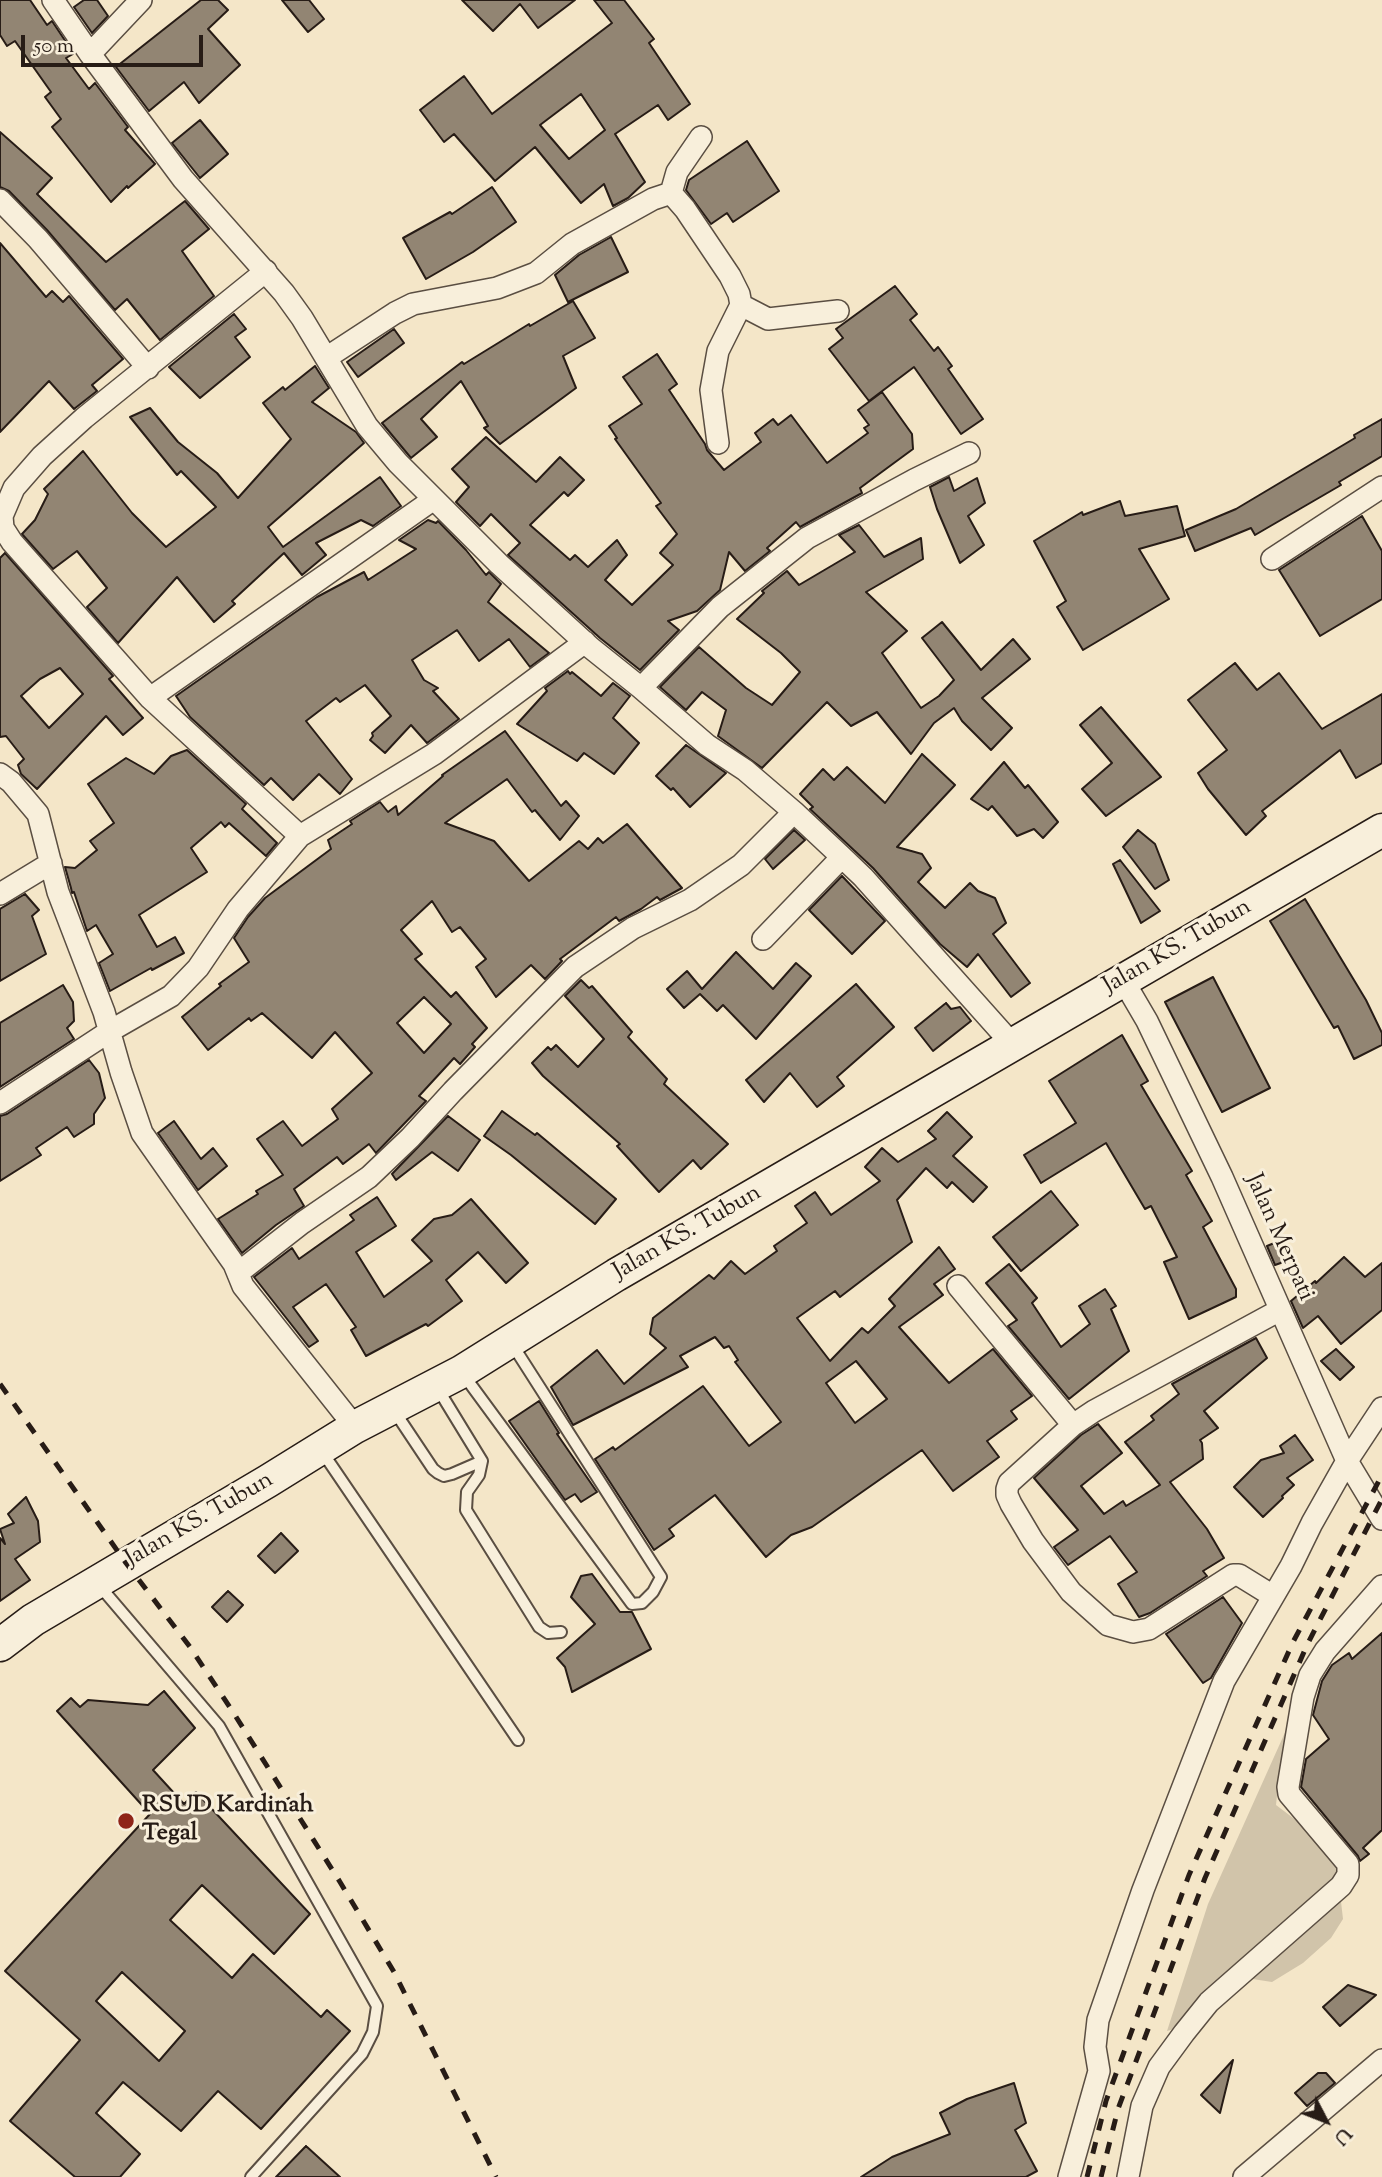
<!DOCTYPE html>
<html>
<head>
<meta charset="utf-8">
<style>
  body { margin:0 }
  #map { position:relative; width:1382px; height:2177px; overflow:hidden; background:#f4e6c8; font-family:"Sorts Mill Goudy",serif }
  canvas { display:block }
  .north { position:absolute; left:1291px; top:2086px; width:70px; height:70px; -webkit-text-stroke:5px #f8efdb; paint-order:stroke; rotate:132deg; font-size:19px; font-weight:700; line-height:28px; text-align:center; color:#271c16 }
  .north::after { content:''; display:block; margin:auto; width:24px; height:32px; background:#271c16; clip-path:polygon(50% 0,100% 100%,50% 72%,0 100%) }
  .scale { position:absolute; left:21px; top:35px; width:182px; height:32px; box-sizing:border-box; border:4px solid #271c16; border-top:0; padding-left:9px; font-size:21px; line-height:24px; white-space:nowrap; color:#271c16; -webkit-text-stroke:5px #f8efdb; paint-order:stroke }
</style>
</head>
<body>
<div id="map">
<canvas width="1382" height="2177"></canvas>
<div class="north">U</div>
<div class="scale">50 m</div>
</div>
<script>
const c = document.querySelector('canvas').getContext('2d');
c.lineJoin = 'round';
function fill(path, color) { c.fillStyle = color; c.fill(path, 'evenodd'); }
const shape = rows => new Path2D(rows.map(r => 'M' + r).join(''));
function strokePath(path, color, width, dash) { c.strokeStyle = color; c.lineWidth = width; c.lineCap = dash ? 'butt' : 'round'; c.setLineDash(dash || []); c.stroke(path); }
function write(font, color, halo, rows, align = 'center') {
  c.font = font + ' "Sorts Mill Goudy",serif'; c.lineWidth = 6; c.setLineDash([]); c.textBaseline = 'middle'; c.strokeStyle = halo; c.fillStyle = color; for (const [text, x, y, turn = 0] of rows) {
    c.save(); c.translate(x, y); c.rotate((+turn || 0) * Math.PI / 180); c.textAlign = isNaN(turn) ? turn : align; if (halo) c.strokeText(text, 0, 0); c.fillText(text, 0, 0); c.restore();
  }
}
const green = shape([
  [1287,1728,1292,1747,1279,1776,1276,1805,1309,1830,1337,1867,1343,1919,1331,1938,1303,1963,1272,1982,1246,1978,1199,2022,1167,2031,1208,1904]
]);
const building = shape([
  [0,0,30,0,47,25,52,21,72,51,73,54,66,58,89,89,95,83,128,127,125,130,155,164,128,188,127,186,111,202,52,127,61,119,45,97,51,92,15,41,7,46,0,35,0,0],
  [84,0,97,0,108,16,92,33,74,7,84,0],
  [201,0,218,0,228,10,208,29,240,65,199,103,184,82,149,111,116,67,201,0],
  [282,0,309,0,324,19,308,32,282,0],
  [462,0,575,0,538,28,520,4,493,31,462,0],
  [594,0,624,0,654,39,649,43,690,104,668,120,658,105,615,134,645,182,628,198,613,206,604,184,581,203,535,147,495,181,454,134,444,142,420,110,464,76,492,114,612,23,594,0],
  [581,94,605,130,569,159,540,125,581,94],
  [200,120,228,154,200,178,172,143,200,120],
  [0,132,52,178,37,194,106,262,185,201,209,229,182,251,214,296,160,340,127,299,115,310,47,230,9,191,0,187,0,132],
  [747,141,779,191,733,222,727,213,711,224,686,190,689,180,747,141],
  [492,187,516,222,473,252,426,279,403,238,450,212,452,214,492,187],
  [611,237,628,272,568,302,555,275,579,255,611,237],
  [0,243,46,297,52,291,63,302,69,296,123,359,92,385,97,391,74,409,49,381,0,432,0,243],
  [895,286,917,314,910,320,934,351,938,347,952,366,948,369,983,419,961,434,914,367,869,401,829,349,843,338,836,329,895,286],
  [573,301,595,338,563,356,576,388,500,444,484,428,488,426,461,381,421,419,437,437,411,458,382,423,462,362,464,364,529,324,530,326,573,301],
  [234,314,246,329,235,337,250,357,200,398,169,367,234,314],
  [394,329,404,343,358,377,347,362,394,329],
  [657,354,677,384,669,390,705,444,707,450,724,470,761,442,755,433,773,419,778,425,791,415,827,463,868,433,864,428,869,425,858,410,882,392,912,434,913,449,860,488,862,493,800,527,796,522,767,548,770,551,745,571,729,552,720,590,697,611,668,621,679,630,640,670,600,638,508,555,520,543,491,514,480,526,456,502,469,487,452,469,486,437,536,482,560,457,584,480,568,496,564,492,530,525,570,560,575,555,588,567,617,540,627,555,605,580,632,605,673,565,660,553,677,534,656,506,661,503,615,439,617,438,609,426,642,404,623,377,657,354],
  [315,366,329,388,312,402,356,432,364,443,268,527,283,547,380,477,401,506,373,526,361,520,316,543,326,555,302,575,284,553,232,601,235,604,214,622,177,577,118,643,87,607,107,588,77,551,53,569,22,534,35,520,48,494,44,489,83,451,132,513,166,547,216,507,181,471,177,475,130,417,150,408,178,442,217,473,238,498,291,439,263,403,283,387,285,390,315,366],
  [1382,419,1382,456,1339,482,1341,485,1255,535,1251,528,1195,551,1186,530,1236,509,1355,438,1354,435,1382,419],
  [949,477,954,491,977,478,985,503,968,516,984,545,960,563,937,509,930,487,949,477],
  [1120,501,1125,516,1177,506,1185,536,1139,549,1169,599,1083,650,1057,607,1066,601,1034,541,1082,512,1083,515,1120,501],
  [1362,516,1382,551,1382,599,1320,636,1279,570,1362,516],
  [428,520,436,523,438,521,466,550,486,575,489,572,501,584,488,602,549,653,530,667,509,639,479,661,457,630,412,660,424,680,438,688,433,691,459,719,427,743,411,725,385,753,370,740,373,736,372,733,391,716,365,685,340,702,336,698,306,721,352,779,340,794,319,774,293,800,271,778,264,785,190,717,176,696,317,597,364,572,368,580,416,549,399,540,428,520],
  [859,525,884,557,921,538,923,559,866,592,907,631,882,653,921,708,939,696,954,680,922,638,942,622,981,670,1013,639,1030,659,982,698,1012,728,991,750,962,721,954,708,934,723,911,754,877,712,851,726,827,702,762,768,718,736,726,710,702,692,686,710,660,687,699,647,746,688,772,705,800,672,781,653,737,619,764,593,762,591,787,571,799,585,855,552,839,535,859,525],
  [5,553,113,676,109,679,143,718,123,735,106,716,37,789,21,774,18,765,24,759,6,736,0,737,0,558,5,553],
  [60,668,83,694,49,728,21,696,40,679,60,668],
  [1235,663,1257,690,1279,673,1322,729,1382,694,1382,763,1356,778,1340,750,1262,811,1266,816,1246,835,1208,789,1198,773,1227,750,1188,700,1235,663],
  [568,671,570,674,572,672,601,696,613,683,630,696,613,718,639,743,614,774,584,753,577,761,517,724,547,691,545,688,568,671],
  [1101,707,1161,777,1106,816,1082,789,1112,763,1080,725,1101,707],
  [505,731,561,806,566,801,579,816,560,840,535,810,532,812,507,779,445,823,494,841,529,881,579,841,588,849,598,838,603,843,627,824,682,888,660,900,657,897,641,909,619,921,616,917,560,959,562,961,545,979,531,965,496,997,476,967,486,959,460,927,452,932,432,901,401,930,422,954,415,959,451,997,456,992,487,1028,472,1044,475,1047,460,1064,454,1058,419,1096,426,1101,376,1153,369,1144,343,1164,337,1157,294,1189,304,1206,276,1225,242,1253,218,1219,258,1194,256,1191,283,1175,257,1139,283,1121,302,1146,338,1119,332,1109,372,1073,335,1032,312,1058,262,1013,251,1021,249,1018,208,1050,182,1017,221,986,219,984,249,962,234,938,248,917,265,898,331,849,328,840,352,824,350,821,380,802,388,812,396,806,398,815,443,776,442,775,505,731],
  [424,997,451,1024,424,1053,397,1023,424,997],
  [686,745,726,773,690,807,673,788,671,790,656,776,686,745],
  [187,750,246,804,242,809,277,843,266,856,229,823,225,827,221,822,191,848,207,872,139,915,157,947,175,937,184,953,152,970,151,968,110,991,99,963,113,954,96,925,87,931,74,892,72,893,71,888,65,867,75,868,97,850,90,841,114,823,88,784,126,758,154,774,171,756,187,750],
  [922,754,955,785,897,847,922,854,931,868,918,882,945,908,970,883,978,891,995,898,1006,923,993,934,1030,983,1011,997,978,954,967,967,940,944,873,868,810,809,813,807,800,794,823,769,834,780,847,767,885,803,922,754],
  [1004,762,1025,788,1028,785,1058,822,1043,838,1034,829,1017,836,992,806,988,810,971,799,1004,762],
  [794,830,805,840,773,869,765,859,794,830],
  [1138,830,1155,844,1169,880,1155,889,1123,847,1138,830],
  [1120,860,1160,911,1141,923,1113,864,1120,860],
  [842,876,885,921,852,954,809,910,842,876],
  [25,894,39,910,32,916,46,954,0,981,0,909,25,894],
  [1305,899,1366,1000,1382,1033,1382,1045,1354,1059,1338,1026,1334,1028,1270,921,1305,899],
  [736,952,773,989,796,963,811,976,756,1039,723,1005,717,1011,700,994,684,1008,667,989,687,971,702,989,736,952],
  [1213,977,1270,1088,1222,1112,1165,1002,1213,977],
  [581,980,589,988,592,986,632,1032,628,1037,667,1079,664,1084,728,1144,701,1169,693,1160,659,1192,617,1146,620,1144,543,1076,532,1063,548,1047,551,1050,556,1045,578,1067,604,1039,565,996,581,980],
  [856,984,894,1027,837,1077,844,1086,817,1107,790,1073,764,1102,746,1080,856,984],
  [63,985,73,1002,74,1021,67,1028,74,1039,0,1087,0,1023,63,985],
  [946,1003,951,1009,960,1007,971,1021,933,1051,915,1028,946,1003],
  [1122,1035,1148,1081,1141,1085,1192,1171,1186,1175,1212,1221,1203,1227,1236,1289,1236,1297,1189,1319,1164,1262,1177,1257,1151,1206,1145,1209,1106,1143,1041,1183,1024,1155,1076,1123,1049,1081,1122,1035],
  [89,1060,99,1073,105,1098,94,1114,94,1124,74,1137,67,1127,36,1148,41,1155,0,1181,0,1116,7,1114,89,1060],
  [502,1111,535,1135,537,1133,616,1199,595,1224,511,1155,484,1136,502,1111],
  [947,1112,972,1137,953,1156,987,1187,973,1202,952,1182,947,1188,926,1168,897,1200,912,1242,840,1297,835,1291,797,1318,830,1361,862,1328,868,1333,895,1306,889,1299,939,1247,955,1269,934,1284,943,1295,899,1327,949,1383,993,1349,1032,1396,1011,1411,1017,1419,987,1441,999,1457,953,1491,922,1450,812,1527,791,1535,766,1557,715,1495,669,1529,674,1536,654,1550,595,1459,613,1447,615,1450,703,1386,749,1446,781,1422,735,1362,738,1360,729,1346,724,1348,715,1337,680,1356,688,1367,573,1425,551,1387,597,1350,624,1384,666,1348,650,1334,653,1318,709,1275,714,1279,731,1261,745,1274,777,1251,774,1246,807,1223,795,1206,815,1192,831,1215,880,1181,865,1167,882,1148,898,1162,936,1139,928,1131,947,1112],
  [856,1361,887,1399,855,1423,826,1383,856,1361],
  [448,1116,480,1140,458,1171,432,1152,396,1180,392,1174,448,1116],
  [174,1121,201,1159,213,1148,227,1166,198,1190,158,1133,174,1121],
  [1051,1191,1078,1225,1021,1271,993,1237,1051,1191],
  [377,1197,396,1226,356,1252,384,1297,432,1261,412,1240,434,1219,452,1215,471,1199,528,1263,506,1283,478,1252,446,1280,462,1301,428,1326,426,1324,366,1356,351,1330,356,1327,326,1284,293,1307,318,1341,309,1347,254,1277,292,1248,299,1259,354,1220,350,1215,377,1197],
  [1284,1239,1292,1259,1275,1265,1267,1246,1284,1239],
  [1344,1257,1365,1277,1382,1263,1382,1310,1341,1344,1318,1316,1303,1328,1291,1301,1315,1281,1316,1283,1344,1257],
  [1009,1264,1037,1298,1032,1303,1061,1347,1090,1324,1079,1306,1105,1289,1116,1306,1111,1309,1129,1351,1069,1399,1008,1326,1017,1320,986,1283,1009,1264],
  [1256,1338,1267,1358,1204,1411,1218,1428,1200,1440,1202,1443,1203,1459,1170,1482,1207,1529,1224,1558,1203,1571,1207,1576,1150,1613,1139,1617,1118,1584,1137,1572,1110,1536,1068,1565,1054,1547,1078,1530,1034,1478,1081,1435,1098,1424,1122,1453,1081,1486,1104,1514,1123,1501,1126,1506,1160,1485,1125,1442,1154,1420,1151,1416,1179,1394,1172,1384,1256,1338],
  [1336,1349,1354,1367,1340,1380,1321,1361,1336,1349],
  [539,1401,559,1433,557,1434,597,1492,581,1502,575,1494,565,1500,509,1421,539,1401],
  [1295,1435,1313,1460,1287,1478,1294,1485,1282,1496,1283,1498,1263,1517,1234,1487,1261,1460,1284,1453,1280,1446,1295,1435],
  [26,1497,38,1521,40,1542,15,1559,30,1580,0,1601,0,1538,5,1544,0,1529,14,1523,8,1514,26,1497],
  [281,1533,298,1551,275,1573,258,1556,281,1533],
  [592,1574,620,1612,632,1612,651,1649,572,1692,565,1667,557,1658,595,1624,571,1597,581,1576,592,1574],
  [228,1591,243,1605,227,1622,212,1607,228,1591],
  [1223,1597,1242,1623,1211,1678,1203,1683,1166,1634,1223,1597],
  [1382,1633,1382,1830,1363,1848,1369,1854,1360,1861,1358,1856,1301,1787,1306,1759,1329,1739,1313,1715,1322,1681,1332,1665,1349,1653,1352,1659,1382,1633],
  [164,1691,195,1728,153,1770,184,1804,196,1792,310,1914,274,1954,202,1885,170,1920,232,1978,253,1954,321,2017,327,2010,350,2031,261,2129,218,2091,181,2131,123,2082,96,2113,140,2154,120,2177,75,2177,10,2121,80,2040,5,1971,150,1814,57,1711,71,1698,80,1707,88,1700,148,1705,164,1691],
  [122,1972,185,2031,159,2061,96,2001,122,1972],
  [1348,1985,1376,1995,1340,2026,1323,2007,1348,1985],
  [1233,2060,1220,2113,1201,2095,1233,2060],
  [1318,2073,1326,2073,1335,2083,1307,2106,1295,2093,1318,2073],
  [1014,2083,1026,2123,1015,2130,1037,2171,1026,2177,861,2177,892,2157,950,2134,940,2113,967,2099,1014,2083],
  [306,2146,340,2177,276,2177,306,2146]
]);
const lane = shape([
  [463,1374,632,1604,642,1603,653,1592,661,1577,512,1344],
  [438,1389,482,1461,479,1475,467,1492,466,1510,539,1627,548,1633,561,1632],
  [393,1409,433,1469,438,1473,444,1476,452,1474,482,1461],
  [321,1450,518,1740],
  [98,1584,219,1726,377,2006,373,2032,362,2054,251,2177]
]);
const street = shape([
  [53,0,90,54,183,179,284,293,302,318,367,426,398,463,499,564,591,648,641,688,707,745,745,770,794,812,842,857,863,877,1013,1045],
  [90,54,141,0],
  [671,193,677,172,701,137],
  [0,200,38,239,148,368],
  [266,271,84,418,42,456,14,488,2,516,3,528,12,542,150,698,300,836],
  [741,305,768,319,838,311],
  [326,358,395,313,413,304,497,288,536,273,572,244,653,199,671,193,685,209,730,276,739,294,741,305,718,351,711,390,718,443],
  [1272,559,1382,487],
  [641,688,720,607,807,538,914,480,969,453],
  [150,698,434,499],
  [0,774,11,782,38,814,58,892,104,1012,121,1072,142,1133,234,1264,243,1286,355,1427],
  [0,894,51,863],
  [763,939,842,857],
  [1123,980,1147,1021,1222,1177,1347,1461,1382,1519],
  [0,1103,110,1031,171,996,198,968,238,909,300,836,434,754,585,642],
  [238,1273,302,1223,369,1177,410,1138,453,1091,575,967,633,928,690,900,741,865,794,812],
  [958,1286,1073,1425],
  [1273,1596,1239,1575,1233,1575,1149,1629,1133,1632,1108,1625,1071,1592,1033,1541,1011,1504,1007,1495,1007,1489,1009,1483,1073,1425,1094,1411,1280,1310],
  [1069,2177,1099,2071,1095,2047,1098,2020,1143,1890,1224,1681,1291,1566,1312,1523,1347,1461,1382,1408],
  [1128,2177,1142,2106,1159,2067,1184,2033,1209,2002,1341,1886,1348,1875,1348,1864,1289,1794,1288,1787,1303,1697,1310,1675,1325,1651,1382,1586],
  [1244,2177,1382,2060]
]);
const secondary = shape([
  [0,1645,33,1620,268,1481,355,1427,461,1372,616,1275,1382,830]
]);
const rail = shape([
  [0,1384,126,1563,190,1647,233,1712,340,1882,394,1972,496,2177],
  [1087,2177,1106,2101,1189,1875,1293,1642,1382,1475],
  [1101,2177,1118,2109,1205,1878,1307,1645,1382,1499]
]);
const markers = [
  [126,1821,9,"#8f2418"]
];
const streetNames = [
  ["Jalan KS. Tubun",1178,948,-30],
  ["Jalan KS. Tubun",688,1234,-30],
  ["Jalan Merpati",1278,1238,66],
  ["Jalan KS. Tubun",200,1521,-30]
];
const poiNames = [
  ["RSUD Kardinah",142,1807],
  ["Tegal",142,1835]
];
fill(green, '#d1c4aa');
fill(building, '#928573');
strokePath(building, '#271c16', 2);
strokePath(lane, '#5a4e42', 14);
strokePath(street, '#5a4e42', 24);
strokePath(secondary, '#271c16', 35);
strokePath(lane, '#f8efdb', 10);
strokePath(street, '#f8efdb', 21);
strokePath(secondary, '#f8efdb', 32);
strokePath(rail, '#271c16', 5, [12, 12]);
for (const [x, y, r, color] of markers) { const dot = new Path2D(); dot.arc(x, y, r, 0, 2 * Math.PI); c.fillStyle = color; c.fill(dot); strokePath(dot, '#f8efdb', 2.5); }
write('24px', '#271c16', '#f8efdb', streetNames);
write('bold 24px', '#271c16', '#f8efdb', poiNames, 'left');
</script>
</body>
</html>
